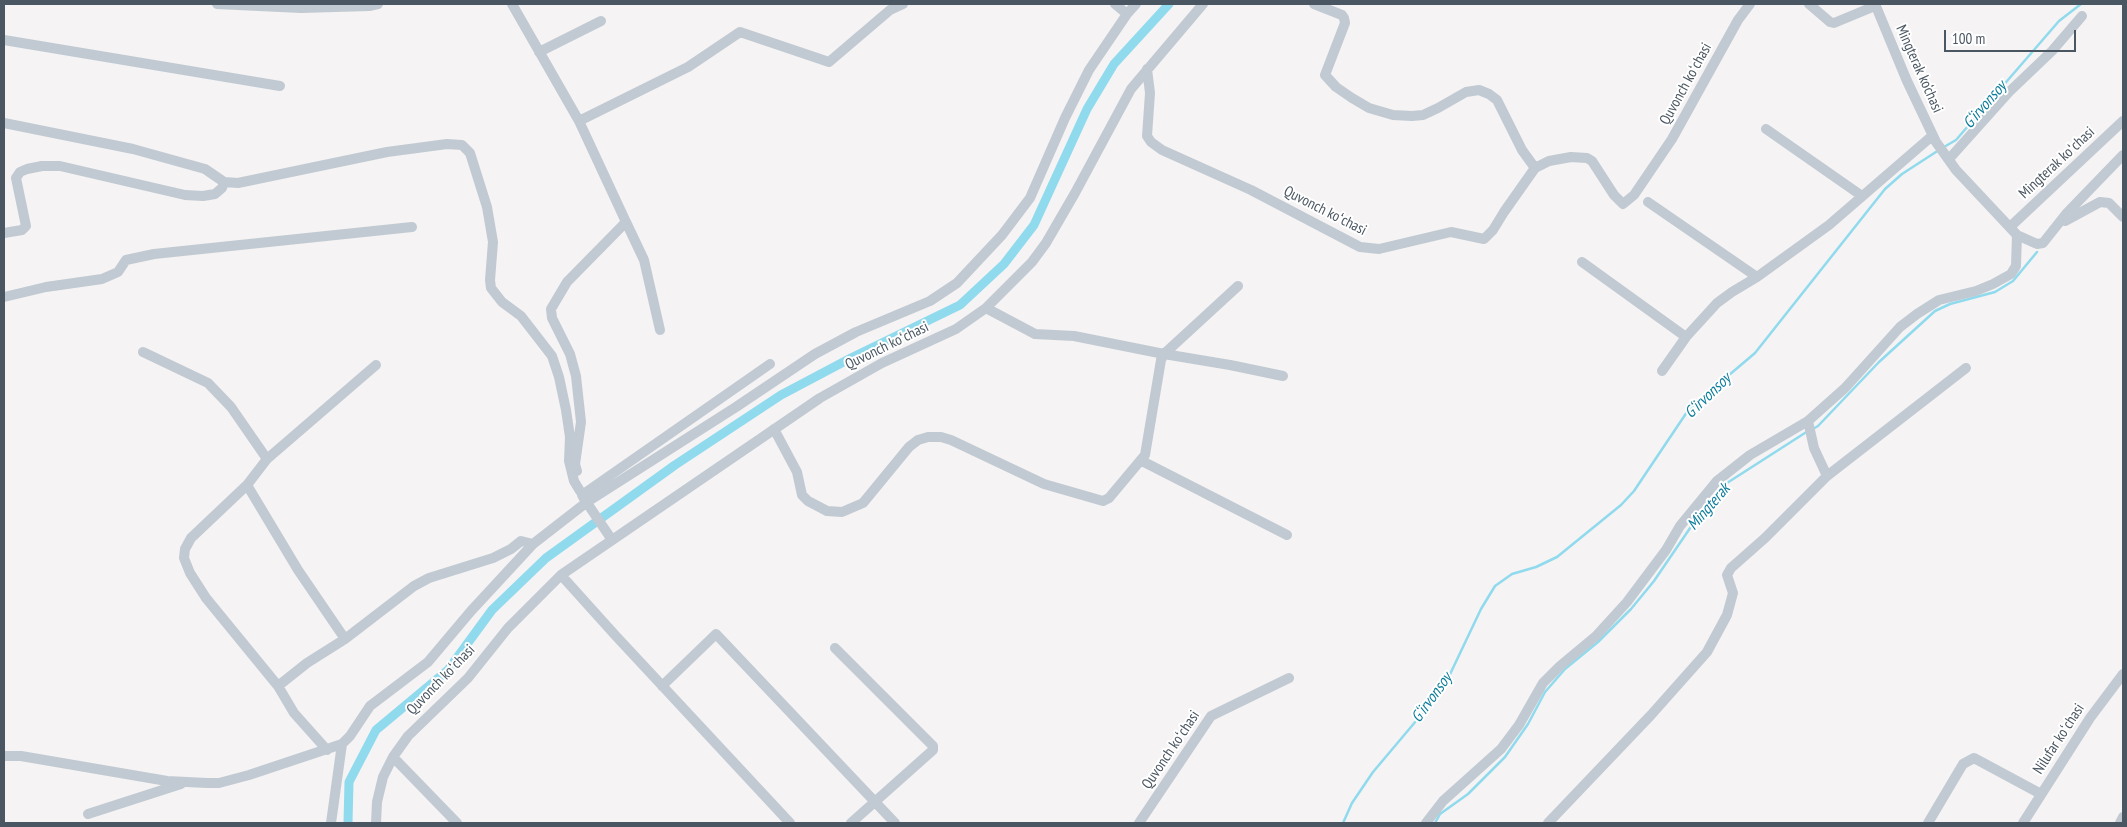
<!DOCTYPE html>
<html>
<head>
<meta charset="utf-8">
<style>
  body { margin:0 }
  #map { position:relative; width:2127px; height:827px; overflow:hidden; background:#f5f3f3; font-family:"PT Sans Narrow",sans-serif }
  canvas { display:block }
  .frame { position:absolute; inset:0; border:5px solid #4a5661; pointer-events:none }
  .scale { position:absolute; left:1944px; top:30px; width:132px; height:22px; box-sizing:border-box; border:2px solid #4a5661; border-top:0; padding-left:6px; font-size:15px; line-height:18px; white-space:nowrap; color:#4a5661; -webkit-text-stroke:4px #fff; paint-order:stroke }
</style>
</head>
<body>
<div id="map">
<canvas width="2127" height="827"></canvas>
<div class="frame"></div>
<div class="scale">100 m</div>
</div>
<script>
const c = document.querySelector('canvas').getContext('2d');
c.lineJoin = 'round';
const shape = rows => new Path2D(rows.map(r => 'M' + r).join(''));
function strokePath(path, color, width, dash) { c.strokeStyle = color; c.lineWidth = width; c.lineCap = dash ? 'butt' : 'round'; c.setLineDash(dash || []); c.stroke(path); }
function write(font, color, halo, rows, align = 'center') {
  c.font = font + ' "PT Sans Narrow",sans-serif'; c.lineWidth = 4; c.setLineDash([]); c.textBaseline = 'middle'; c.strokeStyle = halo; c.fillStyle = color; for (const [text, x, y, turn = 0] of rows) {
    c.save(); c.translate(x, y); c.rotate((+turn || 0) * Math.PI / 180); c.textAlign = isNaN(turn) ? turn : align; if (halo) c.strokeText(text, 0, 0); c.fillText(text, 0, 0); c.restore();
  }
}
const stream = shape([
  [1944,147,1956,140,2059,21,2081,4],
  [1813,429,1818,426,1879,362,1935,311,1950,304,1995,292,2013,281,2037,252],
  [1343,823,1352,803,1373,772,1443,689,1481,609,1495,586,1512,574,1536,567,1557,557,1621,505,1634,491,1689,409,1755,353,1885,189,1902,174,1939,150],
  [1435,823,1440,814,1468,794,1505,757,1528,724,1545,692,1565,669,1598,642,1631,609,1654,581,1701,512,1727,483,1808,431]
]);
const canal = shape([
  [348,823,349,782,376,730,448,670,492,610,546,558,675,465,781,395,851,358,960,305,1004,264,1034,225,1087,109,1114,64,1169,4]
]);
const minor = shape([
  [217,4,301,8,369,6,378,4],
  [512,4,579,121,626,222,567,282,551,309,552,318,570,354,576,376,581,422,575,464,577,471],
  [1115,4,1127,14],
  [1314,4,1342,15,1344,18,1345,23,1325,75,1336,87,1352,98,1369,108,1393,115,1412,116,1423,115,1438,108,1466,92,1479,90,1489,94,1497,100,1522,150,1535,168,1549,161,1571,157,1587,158,1592,161,1614,195,1623,204,1634,195,1672,139,1738,20,1750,4],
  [1809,4,1830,22,1834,23,1875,6],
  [1875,4,1907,81,1936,142,1956,170,2017,235,2037,244,2043,243,2066,214,2123,155],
  [4,40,280,86],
  [539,52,601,21],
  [1147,69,1150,93,1147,136,1151,142,1162,150,1251,190,1360,247,1379,249,1451,232,1484,239,1493,230,1504,212,1535,168],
  [579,121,688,67,740,32,829,62,890,10,903,4],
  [4,123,133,149,205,169,224,182,238,183,387,152,447,144,462,145,470,153,487,207,493,242,490,280,491,288,502,302,521,316,552,356,559,377,566,410,570,437,569,461,574,481,580,491],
  [1766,129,1862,196],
  [1949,159,2009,92,2052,51,2082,16],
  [1648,202,1757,277],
  [2065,221,2100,202,2109,203,2123,217],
  [626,222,644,260,660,330],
  [2011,226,2123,121],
  [4,233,22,230,26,226,16,178,20,172,27,169,42,166,60,166,185,195,203,196,215,194,222,188,224,182],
  [1582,262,1686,337,1717,303,1732,292,1757,277,1829,225,1932,136],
  [4,297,46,287,102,279,118,272,126,260,154,254,412,227],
  [986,308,1035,334,1074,336,1164,354,1238,286],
  [143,352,208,383,231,407,267,459,247,485,298,570,345,639,307,663,278,686,294,713,327,750],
  [1662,371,1686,337],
  [1808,421,1814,448,1827,476],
  [774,429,797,472,802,495,808,501,827,511,842,512,863,503,909,447,918,440,928,437,941,437,951,440,1044,484,1103,501,1109,498,1145,455,1161,360,1164,354,1230,365,1283,376],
  [267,459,376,365],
  [1142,461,1287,535],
  [247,485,191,538,185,549,184,558,190,573,206,598,278,686],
  [582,495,770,364],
  [583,497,612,540],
  [561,575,615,635,790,823],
  [345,639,414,586,429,578,493,558,511,549,521,541,533,544],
  [835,648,933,746,933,750,851,823],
  [662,686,716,634,895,823],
  [4,756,21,756,167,781,207,783,219,783,249,775,342,744,350,736,370,706,428,662,471,611,533,544,587,502,736,407,815,354,856,332,930,301,957,283,1002,235,1030,198,1065,118,1089,70,1127,14,1136,4],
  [393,757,457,823],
  [88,814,181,784],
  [331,823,342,744],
  [376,823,377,802,383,777,393,757,408,736,468,678,508,628,561,575,820,398,882,363,956,329,986,308,1032,262,1046,243,1075,193,1131,89,1203,4],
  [1139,823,1211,716,1289,678],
  [1426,823,1443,801,1501,749,1519,725,1543,683,1560,666,1596,636,1627,602,1666,550,1680,526,1717,481,1750,455,1808,421,1845,388,1900,327,1917,314,1939,300,1976,291,1993,284,2011,274,2016,266,2017,235],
  [1548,823,1651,715,1707,652,1727,615,1733,593,1727,575,1731,568,1765,538,1827,476,1966,368],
  [1928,823,1963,764,1974,758,2041,794],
  [2023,823,2090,718,2123,674],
  [2120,823,2123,817]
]);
const streetNames = [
  ["Mingterak ko‘chasi",1919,69,66],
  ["Quvonch koʻchasi",1686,84,-61],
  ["Mingterak koʻchasi",2057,163,-43],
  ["Quvonch koʻchasi",1325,211,27],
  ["Quvonch koʻchasi",887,346,-26],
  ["Quvonch koʻchasi",441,680,-46],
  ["Nilufar koʻchasi",2059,739,-57],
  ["Quvonch koʻchasi",1171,750,-56]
];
const waterNames = [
  ["G‘irvonsoy",1985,105,-49],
  ["G‘irvonsoy",1708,396,-44],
  ["Mingterak",1709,507,-49],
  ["G‘irvonsoy",1432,698,-54]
];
strokePath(stream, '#90daee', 2.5);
strokePath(canal, '#90daee', 9);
strokePath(minor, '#c1cad2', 10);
write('15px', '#4a5661', '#fff', streetNames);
write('italic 16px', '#0c7c9b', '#fff', waterNames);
</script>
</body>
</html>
